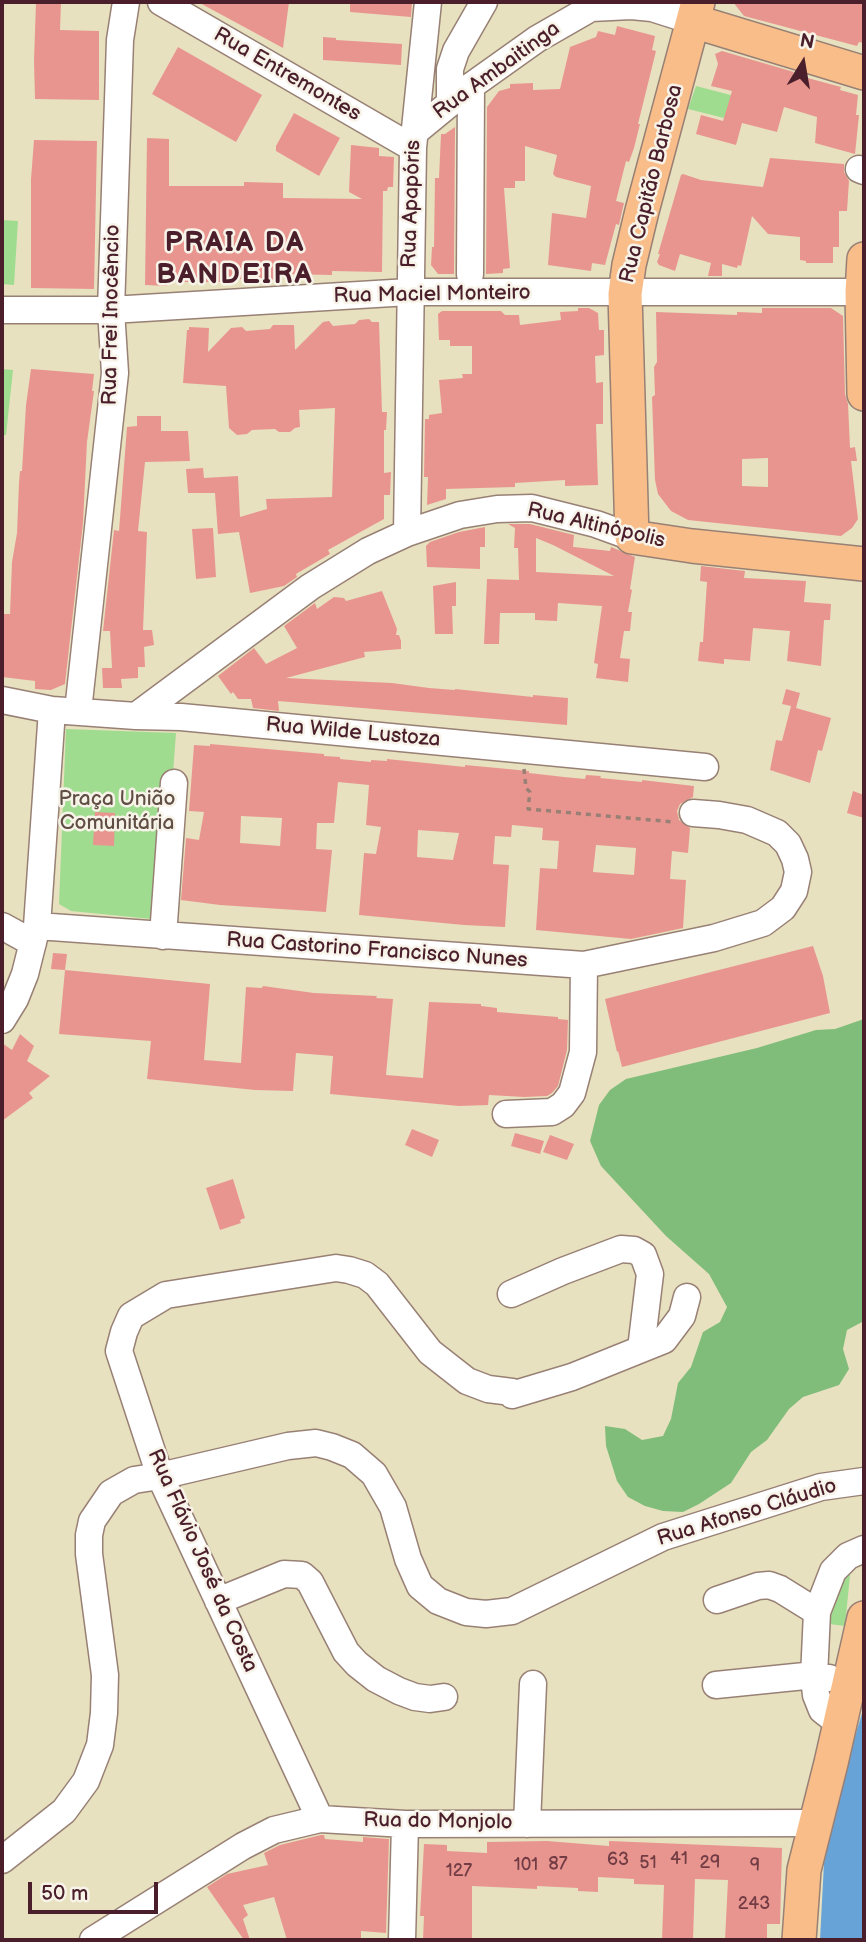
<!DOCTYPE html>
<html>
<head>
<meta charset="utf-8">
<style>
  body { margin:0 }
  #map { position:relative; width:866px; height:1942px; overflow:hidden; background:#e7e1bf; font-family:"Balsamiq Sans",sans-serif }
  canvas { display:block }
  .frame { position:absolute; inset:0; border:4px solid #4a1f2b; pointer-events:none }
  .north { position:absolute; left:768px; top:28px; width:70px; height:70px; -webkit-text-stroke:5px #f7f3e8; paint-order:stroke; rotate:11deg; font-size:19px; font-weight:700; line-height:28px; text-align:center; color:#4a1f2b }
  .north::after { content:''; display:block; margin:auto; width:24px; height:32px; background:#4a1f2b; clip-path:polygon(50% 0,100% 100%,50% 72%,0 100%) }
  .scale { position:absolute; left:28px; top:1882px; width:130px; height:32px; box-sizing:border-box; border:4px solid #4a1f2b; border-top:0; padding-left:9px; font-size:21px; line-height:24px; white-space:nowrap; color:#4a1f2b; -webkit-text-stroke:5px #f7f3e8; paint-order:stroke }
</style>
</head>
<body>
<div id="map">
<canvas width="866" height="1942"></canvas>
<div class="frame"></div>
<div class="north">N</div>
<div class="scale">50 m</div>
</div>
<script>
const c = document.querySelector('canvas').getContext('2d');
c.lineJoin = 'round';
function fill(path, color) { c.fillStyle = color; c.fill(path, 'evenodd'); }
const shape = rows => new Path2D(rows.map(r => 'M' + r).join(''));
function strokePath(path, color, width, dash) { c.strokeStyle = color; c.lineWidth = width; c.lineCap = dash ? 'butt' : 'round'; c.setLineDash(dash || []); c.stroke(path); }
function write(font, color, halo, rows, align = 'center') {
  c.font = font + ' "Balsamiq Sans",sans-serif'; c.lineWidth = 5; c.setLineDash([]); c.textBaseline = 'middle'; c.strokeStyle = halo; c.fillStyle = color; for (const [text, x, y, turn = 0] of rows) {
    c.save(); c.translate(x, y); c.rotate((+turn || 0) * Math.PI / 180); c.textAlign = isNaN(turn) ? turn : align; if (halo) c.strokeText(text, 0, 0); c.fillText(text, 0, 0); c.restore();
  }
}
const green = shape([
  [696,86,742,98,736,121,688,109],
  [2,220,18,221,14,285,2,284],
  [2,369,13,370,6,435,2,435],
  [66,729,176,733,162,920,71,911,59,904],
  [827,1573,850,1575,845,1626,822,1623]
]);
const forest = shape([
  [864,1019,864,1321,847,1330,843,1349,849,1369,839,1385,803,1397,789,1409,767,1440,751,1452,731,1483,699,1504,683,1512,663,1511,645,1506,628,1497,617,1481,606,1446,605,1426,625,1429,642,1440,663,1436,671,1419,678,1383,691,1367,703,1332,720,1322,727,1307,709,1274,666,1236,601,1166,590,1141,599,1105,610,1090,626,1079,757,1048,816,1030,835,1029]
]);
const water = shape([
  [864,1707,864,1940,820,1940,824,1863,835,1801]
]);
const building = shape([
  [36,2,61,2,60,30,99,31,99,100,35,99,34,61],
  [198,2,289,2,283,48],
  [350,2,412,2,411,17,350,12],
  [733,2,864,2,864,43,859,42,857,46,744,16],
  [617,26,655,36,652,50,656,51,638,124,640,124,634,148,629,162,626,161,616,201,624,203,619,225,616,224,605,265,592,263,591,271,548,265,552,213,586,218,591,186,556,177,553,174,557,155,525,146,525,181,515,181,515,188,504,188,510,268,503,269,503,273,486,274,487,107,499,91,510,88,510,84,533,83,533,90,560,89,570,47,596,37,598,31,615,35],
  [323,37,336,38,336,40,402,44,401,65,323,60],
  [178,47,262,95,236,142,152,94],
  [722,51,794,72,793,74,841,87,840,90,858,95,856,115,859,115,855,154,815,143,817,117,784,107,777,132,742,123,736,145,696,134,701,115,723,121,724,118,732,91,711,86,718,64,715,54],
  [294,113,340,138,319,176,276,151,276,146],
  [455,127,454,274,438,274,431,265,432,247,434,247,435,178,439,178,441,134,445,134],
  [147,138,169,139,169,186,244,186,244,182,283,183,283,198,362,199,349,192,351,145,379,148,379,156,394,157,393,187,388,187,387,191,383,191,382,272,332,271,332,275,282,274,282,280,230,279,230,282,168,282,167,286,145,285],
  [34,140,97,141,94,289,31,288,31,179],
  [770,158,844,164,844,172,849,181,847,211,839,211,839,247,833,247,833,263,806,263,806,261,800,260,800,237,768,234,752,216,741,266,738,265,737,268,722,264,722,276,708,276,711,263,680,254,675,271,659,265,657,262,660,254,658,254,681,175,683,174,701,180,763,187],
  [578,308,589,308,598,313,599,330,604,330,604,355,595,356,596,383,603,382,603,424,596,424,598,485,565,486,565,480,515,483,515,487,446,489,446,499,427,505,428,477,424,477,425,419,429,419,429,415,442,413,439,380,463,378,462,374,472,374,472,346,450,346,450,340,439,340,438,314,442,311,501,311,505,315,519,315,520,325,561,320,560,312,578,311],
  [762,308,831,308,843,316,845,394,848,404,850,448,855,447,857,461,851,461,858,519,852,528,841,536,688,520,671,511,658,494,655,480,652,397,655,395,654,367,657,362,656,312,737,315,737,312,762,313],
  [768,458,768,487,742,486,742,459],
  [369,319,372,322,379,322,382,412,387,412,386,430,384,430,384,473,391,472,390,495,384,495,384,519,328,550,330,554,296,574,297,577,284,586,250,593,239,532,218,534,215,493,188,493,186,469,203,468,204,478,238,476,240,517,267,509,266,499,332,497,335,408,299,410,300,427,295,428,290,432,279,432,275,429,252,430,247,434,237,435,229,428,226,386,183,383,187,330,189,330,189,327,209,328,208,352,231,328,242,327,246,331,270,329,273,325,294,325,295,350,323,322,329,321,333,326,355,324,359,320],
  [31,369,94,374,92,391,94,391,87,442,83,523,65,684,51,690,35,689,35,681,2,677,2,614,10,614,12,562,17,533,19,483,20,471,22,471,26,405],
  [137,416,161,416,161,431,188,431,190,461,145,462,138,531,147,532,143,630,152,630,154,645,144,647,145,667,138,667,138,678,121,679,122,688,103,688,102,668,112,668,110,631,103,631,114,530,119,531,127,427,137,426],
  [508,524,530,524,574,535,573,547,565,546,610,551,611,547,635,557,630,589,632,590,628,612,632,612,630,631,624,631,620,658,630,659,628,682,596,678,598,664,594,663,602,606,558,603,557,621,535,620,535,613,500,613,499,644,484,644,487,579,519,580,518,548,514,548,515,528],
  [536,538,553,545,614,576,536,572],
  [485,527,485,547,480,547,480,569,427,567,426,546,430,542,459,532],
  [213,528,216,577,196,579,192,529],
  [701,566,745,571,744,578,806,581,804,602,831,604,830,620,824,620,821,666,787,661,790,631,753,628,750,661,724,659,724,664,698,661,700,642,703,642,707,582,700,581],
  [456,582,456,606,452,606,453,634,435,634,433,586],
  [382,591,397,629,396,635,399,635,401,641,401,649,364,652,365,657,286,678,392,683,429,688,455,690,455,689,533,697,533,695,568,698,567,725,278,701,279,711,253,708,251,699,238,699,233,692,231,694,218,676,254,648,266,664,297,648,284,626,315,603,317,609,334,597,344,598,346,601],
  [786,689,800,693,796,708,831,718,822,751,818,750,810,783,770,770,776,740,782,741,791,706,782,704],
  [210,744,324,754,324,756,340,757,340,759,371,762,371,760,387,761,387,759,465,767,465,765,529,771,529,773,564,777,585,779,586,775,601,776,600,778,642,782,642,780,694,786,693,797,680,804,677,811,679,820,690,828,688,853,672,851,670,879,686,880,683,928,631,939,536,930,540,868,557,869,559,841,542,840,543,828,512,825,511,837,495,836,493,864,509,865,505,927,464,925,359,915,364,853,376,854,381,827,366,825,369,785,338,782,334,823,317,823,316,849,332,850,326,912,220,905,181,900,186,838,199,840,204,812,189,811,194,745,210,746],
  [241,816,282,818,280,846,240,843],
  [418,830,459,833,453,860,417,857],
  [596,845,636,848,634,875,593,872],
  [853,791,864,795,864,818,847,813],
  [95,812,115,813,114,846,93,845],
  [813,946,823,976,830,1013,622,1067,618,1051,617,1052,605,999],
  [53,953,67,954,65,970,210,984,204,1060,241,1063,246,987,262,988,263,986,314,993,377,996,376,998,393,999,386,1075,423,1078,429,1002,481,1004,481,1006,497,1008,497,1012,558,1017,558,1019,568,1020,567,1050,558,1086,552,1093,547,1096,524,1097,489,1095,488,1105,459,1106,330,1094,333,1056,296,1053,293,1091,255,1090,147,1079,151,1041,59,1034,65,970,51,969],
  [20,1034,34,1046,27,1061,50,1076,29,1093,33,1098,2,1121,2,1043,12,1050],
  [412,1129,439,1140,432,1157,405,1145],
  [515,1133,544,1141,540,1154,511,1146],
  [550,1135,574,1144,567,1160,543,1152],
  [233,1179,245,1218,240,1220,241,1223,220,1230,206,1188],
  [321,1835,324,1835,325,1839,363,1842,363,1837,389,1839,386,1933,361,1931,361,1940,287,1940,274,1897,243,1905,248,1915,243,1919,250,1940,244,1940,207,1887,227,1874,268,1865,264,1853,280,1845],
  [547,1841,609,1846,609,1841,782,1848,780,1924,767,1924,767,1940,725,1940,728,1880,695,1879,693,1940,662,1940,664,1885,634,1884,634,1879,598,1877,598,1892,578,1891,578,1888,537,1886,537,1889,472,1886,472,1940,423,1940,424,1916,420,1916,424,1844,447,1845,447,1851,487,1853,487,1842]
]);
const path = shape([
  [524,769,526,788,530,792,528,809,674,822]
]);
const minor = shape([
  [161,2,413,148],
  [450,103,450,69,456,51,484,2],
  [415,132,471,86,537,39,591,8,631,6,652,8,693,21],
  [859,169,864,171],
  [470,274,471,86],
  [2,310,111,310,409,292,862,292],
  [407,533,413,148,428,2],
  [2,700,52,710,136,716,181,717,705,767],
  [78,711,115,373,111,310,120,40,126,2],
  [136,716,310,587,368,551,407,533,460,515,497,509,532,508,596,524,632,537],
  [2,926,33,943],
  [37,926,584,965,714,938,763,923,783,908,794,891,798,872,795,859,788,844,777,833,747,820,719,815,693,813],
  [163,936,174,783],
  [2,1020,15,999,25,974,37,926,52,710],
  [506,1114,552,1112,563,1105,572,1093,583,1052,584,965],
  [511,1294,563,1271,621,1249,634,1250,643,1255,650,1274,641,1349],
  [717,1600,758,1586,769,1585,780,1589,817,1612],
  [218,1601,284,1574,302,1575,310,1582,346,1652,357,1664,376,1679,399,1691,415,1697,430,1699,444,1697],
  [716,1685,805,1676,829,1678],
  [840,1724,822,1710,816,1695,814,1677,817,1612,833,1571,848,1556,864,1549],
  [320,1819,160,1476,119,1351,124,1332,131,1316,166,1295,336,1268,349,1270,365,1275,377,1284,430,1352,467,1381,488,1389,512,1392,512,1395,572,1377,664,1340,682,1316,687,1297],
  [527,1824,533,1684],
  [2,1860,64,1811,86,1781,100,1745,104,1713,105,1675,89,1554,89,1535,92,1521,111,1493,134,1480,160,1476,288,1446,316,1443,332,1447,352,1455,374,1474,393,1507,408,1559,420,1586,438,1601,466,1612,486,1614,512,1611,663,1537,821,1487,864,1481],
  [93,1940,243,1846,274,1830,320,1819,405,1824,815,1823],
  [402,1940,405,1824]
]);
const major = shape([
  [698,2,642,211,629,265,625,294,632,537,692,546,864,564],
  [693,21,864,73],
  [864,259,862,292,864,394],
  [799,1940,804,1870,831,1763,864,1618]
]);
const numberNames = [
  ["41",679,1859],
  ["63",618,1860],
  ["51",648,1863],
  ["29",710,1863],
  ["87",558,1864],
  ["101",526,1865],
  ["9",755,1866],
  ["127",459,1871],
  ["243",754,1904]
];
const streetNames = [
  ["Rua Ambaitinga",497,71,-36],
  ["Rua Entremontes",287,75,30],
  ["Rua Capitão Barbosa",652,184,-76],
  ["Rua Apapóris",412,204,-88],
  ["Rua Maciel Monteiro",432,295,-1],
  ["Rua Frei Inocêncio",112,315,-89],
  ["Rua Altinópolis",596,526,13],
  ["Rua Wilde Lustoza",353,733,5],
  ["Rua Castorino Francisco Nunes",377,951,4],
  ["Rua Afonso Cláudio",747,1513,-17],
  ["Rua Flávio José da Costa",202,1561,66],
  ["Rua do Monjolo",438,1822,1]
];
const parkNames = [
  ["Praça União",117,800],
  ["Comunitária",117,824]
];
const districtNames = [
  ["PRAIA DA",235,244],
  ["BANDEIRA",235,276]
];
fill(green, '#a0dc90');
fill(forest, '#80bc7a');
fill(water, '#68a3d8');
fill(building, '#e9958f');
strokePath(minor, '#988075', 29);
strokePath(major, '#988075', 36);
strokePath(path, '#988075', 3.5, [5, 5]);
strokePath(minor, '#fff', 26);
strokePath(major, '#f8bd89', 33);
write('18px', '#723c44', null, numberNames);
write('21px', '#4a1f2b', '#f7f3e8', streetNames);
write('21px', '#604e44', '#f7f3e8', parkNames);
c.letterSpacing = '2px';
write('bold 28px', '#4a1f2b', '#f7f3e8', districtNames);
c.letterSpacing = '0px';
</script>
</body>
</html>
